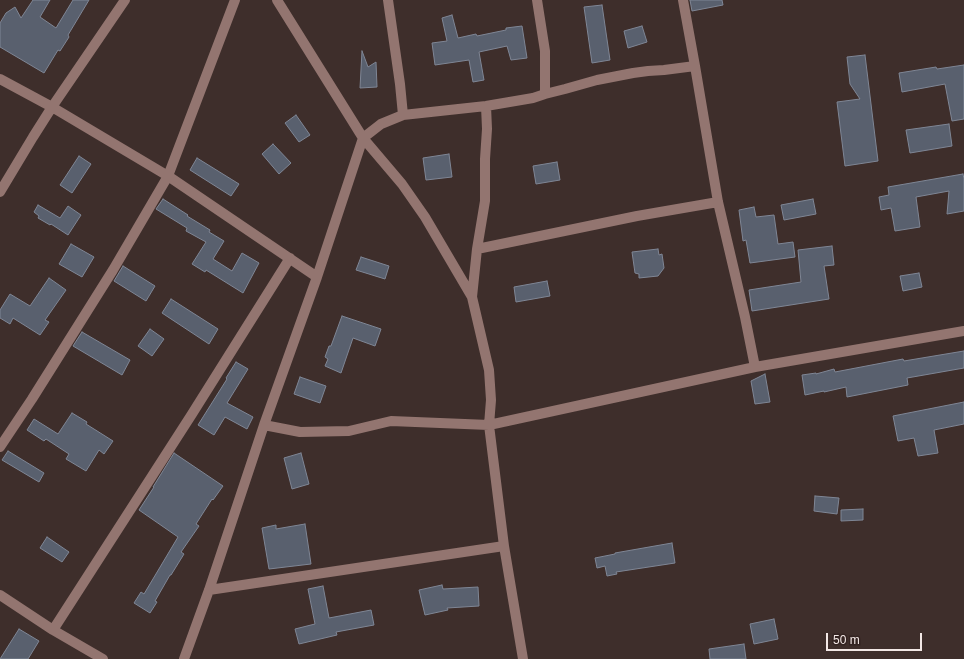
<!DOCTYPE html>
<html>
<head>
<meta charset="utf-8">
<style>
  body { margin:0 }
  #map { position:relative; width:964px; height:659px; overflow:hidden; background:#3e2e2b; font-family:Arial,sans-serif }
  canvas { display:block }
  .scale { position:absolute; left:826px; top:633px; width:96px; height:18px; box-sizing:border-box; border:2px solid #f3e8e6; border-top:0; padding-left:5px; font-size:12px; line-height:14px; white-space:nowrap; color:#f3e8e6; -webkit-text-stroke:3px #342422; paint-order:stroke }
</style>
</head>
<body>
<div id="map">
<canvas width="964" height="659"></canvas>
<div class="scale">50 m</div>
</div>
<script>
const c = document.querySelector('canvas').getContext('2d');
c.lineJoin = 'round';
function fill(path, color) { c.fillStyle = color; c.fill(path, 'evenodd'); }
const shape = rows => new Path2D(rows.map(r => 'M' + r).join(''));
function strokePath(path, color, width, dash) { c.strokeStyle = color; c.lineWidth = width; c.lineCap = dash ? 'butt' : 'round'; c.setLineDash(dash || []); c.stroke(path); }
const building = shape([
  [33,0,50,0,40,17,56,28,73,0,89,0,68,35,69,37,60,51,58,50,44,73,0,47,0,23,6,13,15,7,21,18,33,0],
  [690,0,722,0,723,5,692,11,690,0],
  [602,5,610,60,592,63,584,7,602,5],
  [452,15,458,38,476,34,477,36,506,30,506,28,522,26,527,58,511,60,507,46,479,52,484,80,473,82,469,60,435,65,432,43,447,41,442,18,452,15],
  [642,26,647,42,628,48,624,31,642,26],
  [362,51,368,67,376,62,377,87,360,88,362,51],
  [865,55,878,161,845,166,837,102,860,99,850,84,847,57,865,55],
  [964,65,964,119,952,121,945,84,902,92,899,73,936,67,937,69,964,65],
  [296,115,310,135,299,142,285,123,296,115],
  [949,124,952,146,910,153,906,130,949,124],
  [273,144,291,163,279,174,262,154,273,144],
  [449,154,452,177,426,180,423,158,449,154],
  [79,156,91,164,72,193,60,185,79,156],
  [197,158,239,184,231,196,190,170,197,158],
  [557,162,560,180,536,184,533,166,557,162],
  [963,174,964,179,964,211,947,214,949,191,916,197,920,227,895,231,891,208,881,210,879,197,889,195,888,187,963,174],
  [163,199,188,215,187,216,210,230,209,232,224,241,213,259,232,271,242,253,259,263,243,293,206,270,205,272,192,264,206,242,186,231,187,228,156,209,163,199],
  [813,199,816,214,784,220,781,205,813,199],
  [38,205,60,218,68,206,81,215,68,235,51,224,50,225,38,218,39,216,34,212,38,205],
  [754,207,756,217,774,215,778,244,793,242,795,257,750,263,746,240,743,241,739,210,754,207],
  [71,244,94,257,82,277,59,264,71,244],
  [832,246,834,265,824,266,829,299,752,311,749,290,801,282,798,250,832,246],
  [658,249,659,255,662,254,664,268,658,276,639,278,639,274,635,273,632,252,658,249],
  [361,257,389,266,385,279,356,270,361,257],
  [123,266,155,286,146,301,114,281,123,266],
  [919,273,922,287,903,291,900,276,919,273],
  [49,278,66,290,45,320,49,322,40,335,13,318,10,324,0,318,0,310,10,294,30,306,49,278],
  [547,281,550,296,516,302,514,287,547,281],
  [171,299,218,329,209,344,162,313,171,299],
  [342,316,381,329,375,346,353,338,341,373,325,366,328,359,325,357,329,346,331,346,342,316],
  [150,329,164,339,152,356,138,346,150,329],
  [82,332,130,360,122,375,73,346,82,332],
  [964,351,964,368,907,378,908,385,847,397,846,387,824,392,824,391,805,395,802,375,816,373,816,374,834,369,835,372,903,359,904,361,964,351],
  [236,362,248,369,227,403,253,417,247,429,225,417,214,435,198,425,227,379,226,378,236,362],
  [765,374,770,402,755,404,751,381,765,374],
  [300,377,326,386,320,403,294,394,300,377],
  [964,402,964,424,934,430,938,453,918,456,914,438,898,441,893,416,964,402],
  [72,413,87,422,86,424,113,441,104,454,99,450,86,471,66,459,69,454,46,439,44,441,27,430,34,419,58,434,72,413],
  [8,451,44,473,39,482,2,460,8,451],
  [174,453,223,486,213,500,212,499,196,524,199,526,181,552,184,554,171,575,170,575,155,601,157,602,150,613,134,603,141,592,144,594,178,537,139,510,154,487,153,487,174,453],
  [301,453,309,484,292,489,284,458,301,453],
  [815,496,839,498,837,514,814,511,815,496],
  [863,509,863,520,841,521,841,510,863,509],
  [305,524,311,564,269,569,262,528,276,525,276,529,305,524],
  [47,537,69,552,62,562,40,548,47,537],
  [672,543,675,563,616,572,617,574,607,576,605,566,597,568,595,558,615,554,615,553,672,543],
  [442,585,443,589,478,587,479,606,447,608,448,610,425,615,419,590,442,585],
  [323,586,329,618,371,610,374,625,336,632,337,635,299,644,295,629,315,624,308,589,323,586],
  [774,619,778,639,754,644,750,624,774,619],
  [19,629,39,641,28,659,0,659,19,629],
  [744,644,746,659,710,659,709,649,744,644]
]);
const minor = shape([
  [388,0,400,84,403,115],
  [537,0,545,51,545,94],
  [683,0,695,66,718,202,745,317,755,367],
  [0,79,52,107,168,176,317,277],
  [0,192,33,137,52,107,125,0],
  [477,249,637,216,718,202],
  [472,297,477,249,485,201,485,159,487,129,486,106],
  [264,425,300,432,349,431,391,421,489,425,755,367,964,331],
  [0,447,32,399,113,270,168,176,235,0],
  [209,590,504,546],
  [0,595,53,630,103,659],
  [53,630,192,414,290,258],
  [184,659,209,590,264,425,317,277,363,138,277,0],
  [523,659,504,546,489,425,491,400,489,370,472,297,425,217,402,184,363,138,381,124,403,115,486,106,533,98,545,94,565,89,597,80,633,73,648,71,664,70,695,66]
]);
fill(building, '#59606e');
strokePath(building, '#7f8695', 1);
strokePath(minor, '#937570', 10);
</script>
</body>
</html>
